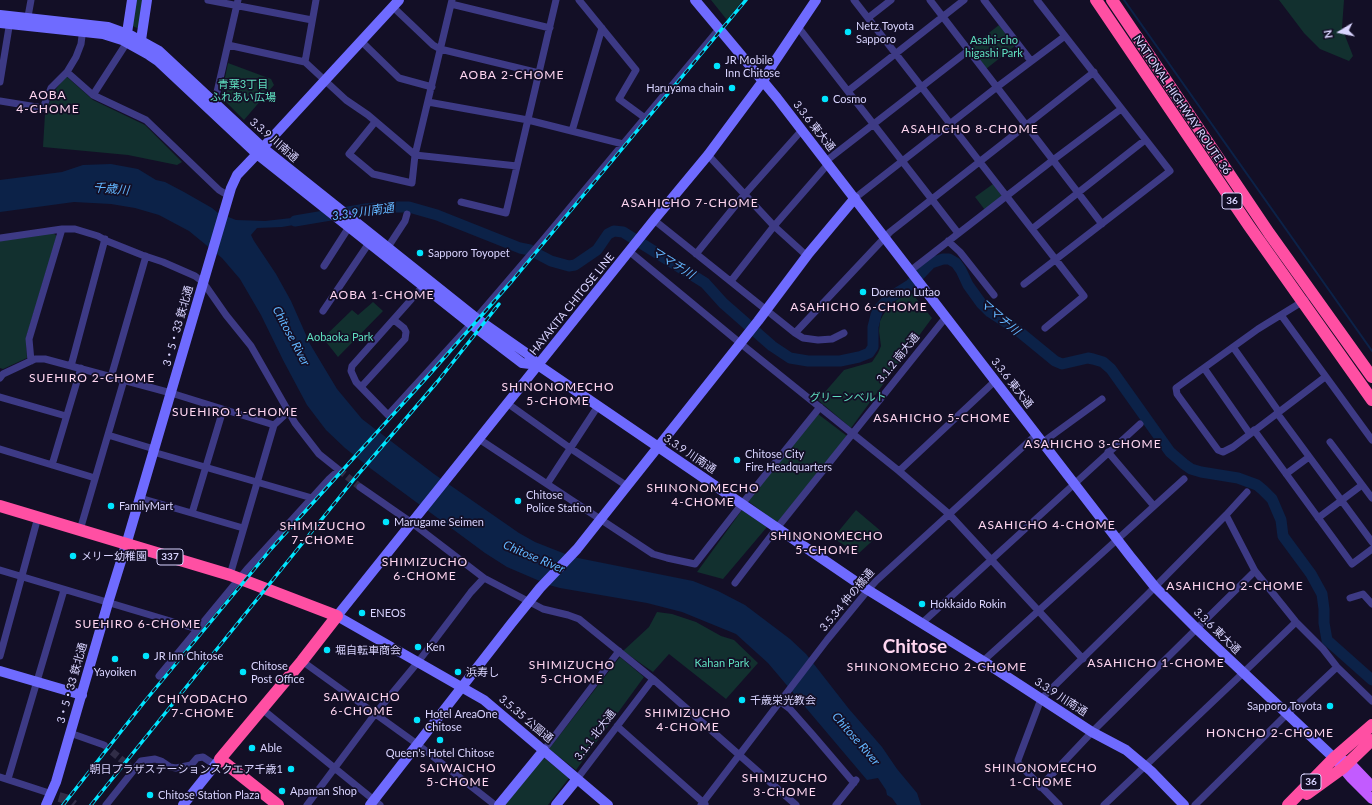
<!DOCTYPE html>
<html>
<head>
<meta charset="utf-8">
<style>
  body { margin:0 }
  #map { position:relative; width:1372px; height:805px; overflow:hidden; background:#130f26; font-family:Lato,sans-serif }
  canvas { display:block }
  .north { position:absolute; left:1320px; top:12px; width:40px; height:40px; -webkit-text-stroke:3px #130f26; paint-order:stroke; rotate:260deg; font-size:11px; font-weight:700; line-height:16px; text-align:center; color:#d9d4ff }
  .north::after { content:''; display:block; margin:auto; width:14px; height:18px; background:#d9d4ff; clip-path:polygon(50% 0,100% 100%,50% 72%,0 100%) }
</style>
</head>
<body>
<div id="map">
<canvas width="1372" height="805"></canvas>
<div class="north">N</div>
</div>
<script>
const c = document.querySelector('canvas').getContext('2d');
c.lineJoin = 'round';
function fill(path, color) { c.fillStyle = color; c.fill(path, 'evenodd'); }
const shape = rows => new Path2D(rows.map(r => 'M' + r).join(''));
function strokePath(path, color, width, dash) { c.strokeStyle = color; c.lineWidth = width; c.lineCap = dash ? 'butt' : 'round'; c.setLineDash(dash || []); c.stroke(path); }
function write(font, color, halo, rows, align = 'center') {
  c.font = font + ' Lato,"Noto Sans JP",sans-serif'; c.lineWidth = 3.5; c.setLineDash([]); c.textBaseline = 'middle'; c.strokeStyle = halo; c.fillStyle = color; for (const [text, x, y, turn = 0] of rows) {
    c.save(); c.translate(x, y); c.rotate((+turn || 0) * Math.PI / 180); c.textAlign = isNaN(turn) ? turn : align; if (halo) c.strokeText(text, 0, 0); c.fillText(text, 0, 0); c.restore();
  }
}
const green = shape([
  [136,0,143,0,140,29,132,26],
  [711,0,743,0,727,20],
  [1279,0,1344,0,1342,28,1353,56,1349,61,1320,49,1304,33],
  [999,25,1015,46,986,69,970,48],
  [228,63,271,79,274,85,244,120,221,97],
  [66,76,93,100,145,125,182,162,177,165,128,155,43,147,45,114,53,93],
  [993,184,1002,196,985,210,975,197],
  [53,233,57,236,26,338,27,358,3,369,0,368,0,241],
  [910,291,932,318,851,428,818,400,844,370,872,362,878,353,881,346,879,331,880,321,883,315,887,310,897,300],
  [373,302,383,311,338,357,323,338,352,310,358,315],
  [818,414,847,436,777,523,748,501],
  [742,510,767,527,723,579,697,572],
  [856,510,882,532,858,554,833,538],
  [657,612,672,614,696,622,721,636,734,640,758,663,726,699,669,654,653,672,623,651,649,627],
  [620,657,644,677,576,770,549,749],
  [543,757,569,778,548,805,505,805]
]);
const water = shape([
  [111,164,138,169,156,180,165,182,184,192,212,208,218,213,236,220,265,221,309,216,311,222,282,227,257,228,251,235,254,241,276,274,291,301,310,344,337,389,362,419,434,474,519,533,535,542,573,557,693,581,718,591,745,605,790,639,806,654,849,709,882,747,897,769,917,793,921,805,897,805,892,798,887,795,886,790,878,778,867,780,768,663,736,634,682,612,647,603,560,588,549,585,507,567,485,553,370,468,345,448,326,430,307,405,283,360,261,315,240,279,222,258,189,231,159,215,135,208,111,204,74,202,0,212,0,180,62,172,83,165]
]);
const stream = shape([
  [1124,0,1372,351]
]);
const river = shape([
  [295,221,366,209,387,207,409,207,437,215,520,248,530,250,551,261,569,266,575,265,597,250,608,234,614,231,623,232,705,283,723,303,772,346,790,358,808,361,840,361,859,357,869,353,873,347,873,327,876,315,878,310,889,298,910,285,931,263,943,259,949,259,956,263,961,270,968,285,981,303,990,312,1016,329,1055,361,1062,364,1088,358,1093,359,1103,362,1111,369,1170,452,1184,464,1191,469,1201,472,1238,478,1257,485,1263,490,1272,499,1281,520,1283,536,1311,574,1322,594,1324,609,1324,623,1327,640,1372,680]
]);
const streetTunnel = shape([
  [339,470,360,487],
  [104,745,134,770]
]);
const secondaryTunnel = shape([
  [59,797,66,799,74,805]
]);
const street = shape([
  [208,0,312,20],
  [579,0,636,70,619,99,645,118],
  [854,0,1084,296,1045,328],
  [930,0,1102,224],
  [984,0,1031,61],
  [451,4,550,28],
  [393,7,433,45,440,49,539,73],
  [868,18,891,0],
  [27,22,31,0],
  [798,27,958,233],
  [361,41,399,78,432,87],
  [228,45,305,62,346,100,368,115,415,155,517,166],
  [305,62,316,0],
  [67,72,93,95,146,120,219,190,229,196],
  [0,82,10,21],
  [848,91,964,0],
  [93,95,124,47,126,37],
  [0,101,43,108,51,88,67,72,76,57,81,44,83,28],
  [428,102,528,120,623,144],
  [212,104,217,92,238,0],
  [375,122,349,154,373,174,412,183,415,155,452,0],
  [572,131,602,28],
  [708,155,774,226,807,256],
  [826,161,969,50],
  [855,198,997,87,1065,36],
  [461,202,506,213,556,0],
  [654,220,795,333,803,338,818,340,832,339,844,333],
  [1032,229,1145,140],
  [0,238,62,229,75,229,98,236,107,241,142,255,163,262,195,276,203,282,226,315,251,346,295,423,319,454,339,470,329,479,248,568,159,676],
  [948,241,960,252,994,295],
  [388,247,405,221,407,214],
  [630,252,740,343,899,471,949,514,1083,659],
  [696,254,744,195,802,130],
  [324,266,349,227],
  [910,271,1053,160,1121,109],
  [731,281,774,226,828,164],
  [425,284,352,366,351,371,356,382,388,415,471,324,543,240,719,29],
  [1024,284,1170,171,1037,0],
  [1305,300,1258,329,1176,388,1177,394,1218,450,1223,452,1233,447,1325,377],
  [323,311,369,243],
  [1281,315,1372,440],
  [795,333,890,232,1094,72],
  [1233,347,1279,412],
  [31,361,29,339,62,229],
  [71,366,105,239],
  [1204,368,1250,434],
  [111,377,146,256],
  [0,378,3,374,35,359,45,359,171,393,274,425],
  [361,387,405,339,406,332,404,328,394,320],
  [0,397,66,416],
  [507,403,570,448,627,486],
  [1277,413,1372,542],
  [1254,430,1352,564,1372,549],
  [108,435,154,449],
  [479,439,653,554,667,558,695,564,742,504,820,407],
  [1043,442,1102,399],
  [1330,442,1372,498],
  [0,449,95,478],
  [153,452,312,498],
  [1108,452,1154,506],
  [52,465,81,368],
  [899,471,995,381],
  [1286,474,1309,457],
  [547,484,598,406],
  [360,487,412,523,484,578,543,609,568,615,579,619,653,679,796,805],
  [140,498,243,528],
  [192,513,223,410],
  [1226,515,1255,571,1296,622,1323,649,1337,667,1372,701],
  [1318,518,1362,485],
  [80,530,124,380],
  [0,570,197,629],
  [230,575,274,425,288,412],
  [735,583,777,528,946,317],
  [1350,598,1363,594,1372,604],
  [922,623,1140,424],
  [0,656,38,517],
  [302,661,417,744,495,805],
  [983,661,1184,479],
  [781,702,790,709,813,735,854,783],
  [262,709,380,805],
  [617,726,705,804],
  [70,733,104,745],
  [544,750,619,651],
  [0,777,52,794],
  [8,779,64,590],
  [577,779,653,679],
  [1040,787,1092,732,1255,571],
  [106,805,141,761,155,759,161,761,170,767,176,768,191,765,197,758,203,757,215,765],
  [307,805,375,714,418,662,471,592,484,578],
  [701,805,827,640,868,590,876,581,1037,434],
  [836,805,856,780],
  [1059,805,1018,763,1018,760,1041,699,1147,595,1226,515,1247,492],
  [1104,805,1243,673,1296,622],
  [1195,805,1288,713,1337,667]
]);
const secondary = shape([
  [695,0,777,98,1130,556,1155,587,1197,629,1334,758],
  [0,15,108,27,130,35,159,51,263,148,476,318,529,355,538,365,868,590,983,661,1092,732,1126,750,1151,771,1184,805],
  [0,23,103,34,122,40,149,55,158,61,257,154,471,324,522,363,538,365],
  [127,33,132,0],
  [138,45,141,40,147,0],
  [0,671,82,695],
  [46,805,56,782,108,603,126,545,231,188,237,175,257,154,399,0],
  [183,805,220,759],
  [370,805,511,624,540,588,577,549,600,520,758,321,809,253,855,198],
  [499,805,544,750],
  [556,805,577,779],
  [608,805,484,700,337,616,654,220,708,155,763,81,773,64,816,0]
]);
const primary = shape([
  [1334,758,1351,778,1372,799],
  [1342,760,1349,762,1372,786]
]);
const highway = shape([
  [1096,0,1249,226,1372,400],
  [1112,0,1269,233,1372,377],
  [0,506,230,575,337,616,302,661,220,759,278,805],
  [1307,794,1343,768,1372,740],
  [1288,805,1334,758,1372,725]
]);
const rail = shape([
  [63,805,145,701,271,549,429,375,512,281,746,0],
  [91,805,355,478,438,381,499,304]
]);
const markers = [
  [848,32,4,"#00e5ff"],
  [717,66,4,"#00e5ff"],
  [732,88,4,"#00e5ff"],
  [825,99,4,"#00e5ff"],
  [420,253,4,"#00e5ff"],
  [863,292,4,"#00e5ff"],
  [737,460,4,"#00e5ff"],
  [518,501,4,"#00e5ff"],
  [111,506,4,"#00e5ff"],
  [386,522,4,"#00e5ff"],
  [73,556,4,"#00e5ff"],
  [922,604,4,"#00e5ff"],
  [362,613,4,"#00e5ff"],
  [418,647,4,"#00e5ff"],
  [327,650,4,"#00e5ff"],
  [146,656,4,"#00e5ff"],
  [115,659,4,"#00e5ff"],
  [243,672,4,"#00e5ff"],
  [458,672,4,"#00e5ff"],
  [742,700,4,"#00e5ff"],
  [1330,706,4,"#00e5ff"],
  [417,720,4,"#00e5ff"],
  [440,740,4,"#00e5ff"],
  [252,748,4,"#00e5ff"],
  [291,769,4,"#00e5ff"],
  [282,791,4,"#00e5ff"],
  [150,795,4,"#00e5ff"]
];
const shields = [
  [1232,201,20],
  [170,557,26],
  [1311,782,20]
];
const shieldNames = [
  ["36",1232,201],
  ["337",170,557],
  ["36",1311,782]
];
const poiNames = [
  ["Netz Toyota",856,26],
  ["Sapporo",856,39],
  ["JR Mobile",725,60],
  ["Inn Chitose",725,73],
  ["Haruyama chain",724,88,"right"],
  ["Cosmo",833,99],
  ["Sapporo Toyopet",428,253],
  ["Doremo Lutao",871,292],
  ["Chitose City",745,454],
  ["Fire Headquarters",745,467],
  ["Chitose",526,495],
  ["Police Station",526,508],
  ["FamilyMart",119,506],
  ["Marugame Seimen",394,522],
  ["メリー幼稚園",81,556],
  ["Hokkaido Rokin",930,604],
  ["ENEOS",370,613],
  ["Ken",426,647],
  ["堀自転車商会",335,650],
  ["JR Inn Chitose",154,656],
  ["Chitose",251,666],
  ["Post Office",251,679],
  ["Yayoiken",115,672,"center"],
  ["浜寿し",466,672],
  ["千歳栄光教会",750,700],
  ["Sapporo Toyota",1322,706,"right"],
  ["Hotel AreaOne",425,714],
  ["Chitose",425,727],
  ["Able",260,748],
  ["Queen's Hotel Chitose",440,753,"center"],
  ["朝日プラザステーションスクエア千歳1",283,769,"right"],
  ["Apaman Shop",290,791],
  ["Chitose Station Plaza",158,795]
];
const parkNames = [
  ["Asahi-cho",994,40],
  ["higashi Park",994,53],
  ["青葉3丁目",243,84],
  ["ふれあい広場",243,97],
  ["Aobaoka Park",340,337],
  ["グリーンベルト",848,397],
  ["Kahan Park",722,663]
];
const streetNames = [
  ["NATIONAL HIGHWAY ROUTE 36",1182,105,56],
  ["3.3.6 東大通",814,126,52],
  ["3.3.9 川南通",274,140,41],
  ["HAYAKITA CHITOSE LINE",572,304,-51],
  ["3・5・33 鉄北通",178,326,-74],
  ["3.1.2 南大通",898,358,-51],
  ["3.3.6 東大通",1012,383,52],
  ["3.3.9 川南通",690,454,34],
  ["3.5.34 仲の橋通",847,600,-50],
  ["3.3.6 東大通",1217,631,44],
  ["3・5・33 鉄北通",72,683,-74],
  ["3.3.9 川南通",1061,697,33],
  ["3.5.35 公園通",526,719,40],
  ["3.1.1 北大通",595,735,-53]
];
const neighbourhoodNames = [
  ["AOBA 2-CHOME",512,75],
  ["AOBA",48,95],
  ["4-CHOME",48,109],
  ["ASAHICHO 8-CHOME",970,129],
  ["ASAHICHO 7-CHOME",690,203],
  ["AOBA 1-CHOME",382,295],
  ["ASAHICHO 6-CHOME",859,307],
  ["SUEHIRO 2-CHOME",92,378],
  ["SHINONOMECHO",558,387],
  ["5-CHOME",558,401],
  ["SUEHIRO 1-CHOME",235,412],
  ["ASAHICHO 5-CHOME",942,418],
  ["ASAHICHO 3-CHOME",1093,444],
  ["SHINONOMECHO",703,488],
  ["4-CHOME",703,502],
  ["ASAHICHO 4-CHOME",1047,525],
  ["SHIMIZUCHO",323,526],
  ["7-CHOME",323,540],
  ["SHINONOMECHO",827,536],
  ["5-CHOME",827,550],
  ["SHIMIZUCHO",425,562],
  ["6-CHOME",425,576],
  ["ASAHICHO 2-CHOME",1235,586],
  ["SUEHIRO 6-CHOME",138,624],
  ["ASAHICHO 1-CHOME",1156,663],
  ["SHIMIZUCHO",572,665],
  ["5-CHOME",572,679],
  ["SHINONOMECHO 2-CHOME",937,667],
  ["SAIWAICHO",362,697],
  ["6-CHOME",362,711],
  ["CHIYODACHO",203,699],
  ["7-CHOME",203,713],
  ["SHIMIZUCHO",688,713],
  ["4-CHOME",688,727],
  ["HONCHO 2-CHOME",1270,733],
  ["SAIWAICHO",458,768],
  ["5-CHOME",458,782],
  ["SHINONOMECHO",1041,768],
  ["1-CHOME",1041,782],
  ["SHIMIZUCHO",785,778],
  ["3-CHOME",785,792]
];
const waterNames = [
  ["千歳川",111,189,5],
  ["3.3.9川南通",363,212,-8],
  ["ママチ川",673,263,32],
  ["ママチ川",1000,317,41],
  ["Chitose River",291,336,62],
  ["Chitose River",534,557,23],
  ["Chitose River",856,739,49]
];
const townNames = [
  ["Chitose",915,647]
];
fill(green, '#12302f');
fill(water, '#0c2248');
strokePath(stream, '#0c2248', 2);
strokePath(river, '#0c2248', 11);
strokePath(streetTunnel, '#312d47', 7, [7, 3.5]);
strokePath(secondaryTunnel, '#312d47', 10, [10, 5]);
strokePath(street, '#3d3a85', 7);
strokePath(secondary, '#6f6bff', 10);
strokePath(primary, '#c25bff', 10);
strokePath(highway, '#ff4fa3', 12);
strokePath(rail, '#00e5ff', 3.5);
strokePath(rail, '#130f26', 2, [6]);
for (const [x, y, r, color] of markers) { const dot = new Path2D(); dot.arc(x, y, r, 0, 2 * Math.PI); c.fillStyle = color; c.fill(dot); strokePath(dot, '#130f26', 1.5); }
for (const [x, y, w] of shields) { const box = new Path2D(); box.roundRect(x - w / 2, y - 8, w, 16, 3); c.fillStyle = '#130f26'; c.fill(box); strokePath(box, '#d9d4ff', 1); }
write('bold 10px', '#d9d4ff', null, shieldNames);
write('11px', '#d9d4ff', '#130f26', poiNames, 'left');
write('11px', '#5fe0c0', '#130f26', parkNames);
write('11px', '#d9d4ff', '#130f26', streetNames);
c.letterSpacing = '1px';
write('12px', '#ffd6f0', '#130f26', neighbourhoodNames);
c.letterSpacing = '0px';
write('italic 12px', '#62b6ff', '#130f26', waterNames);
write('bold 19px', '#ffd6f0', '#130f26', townNames);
</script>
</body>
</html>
